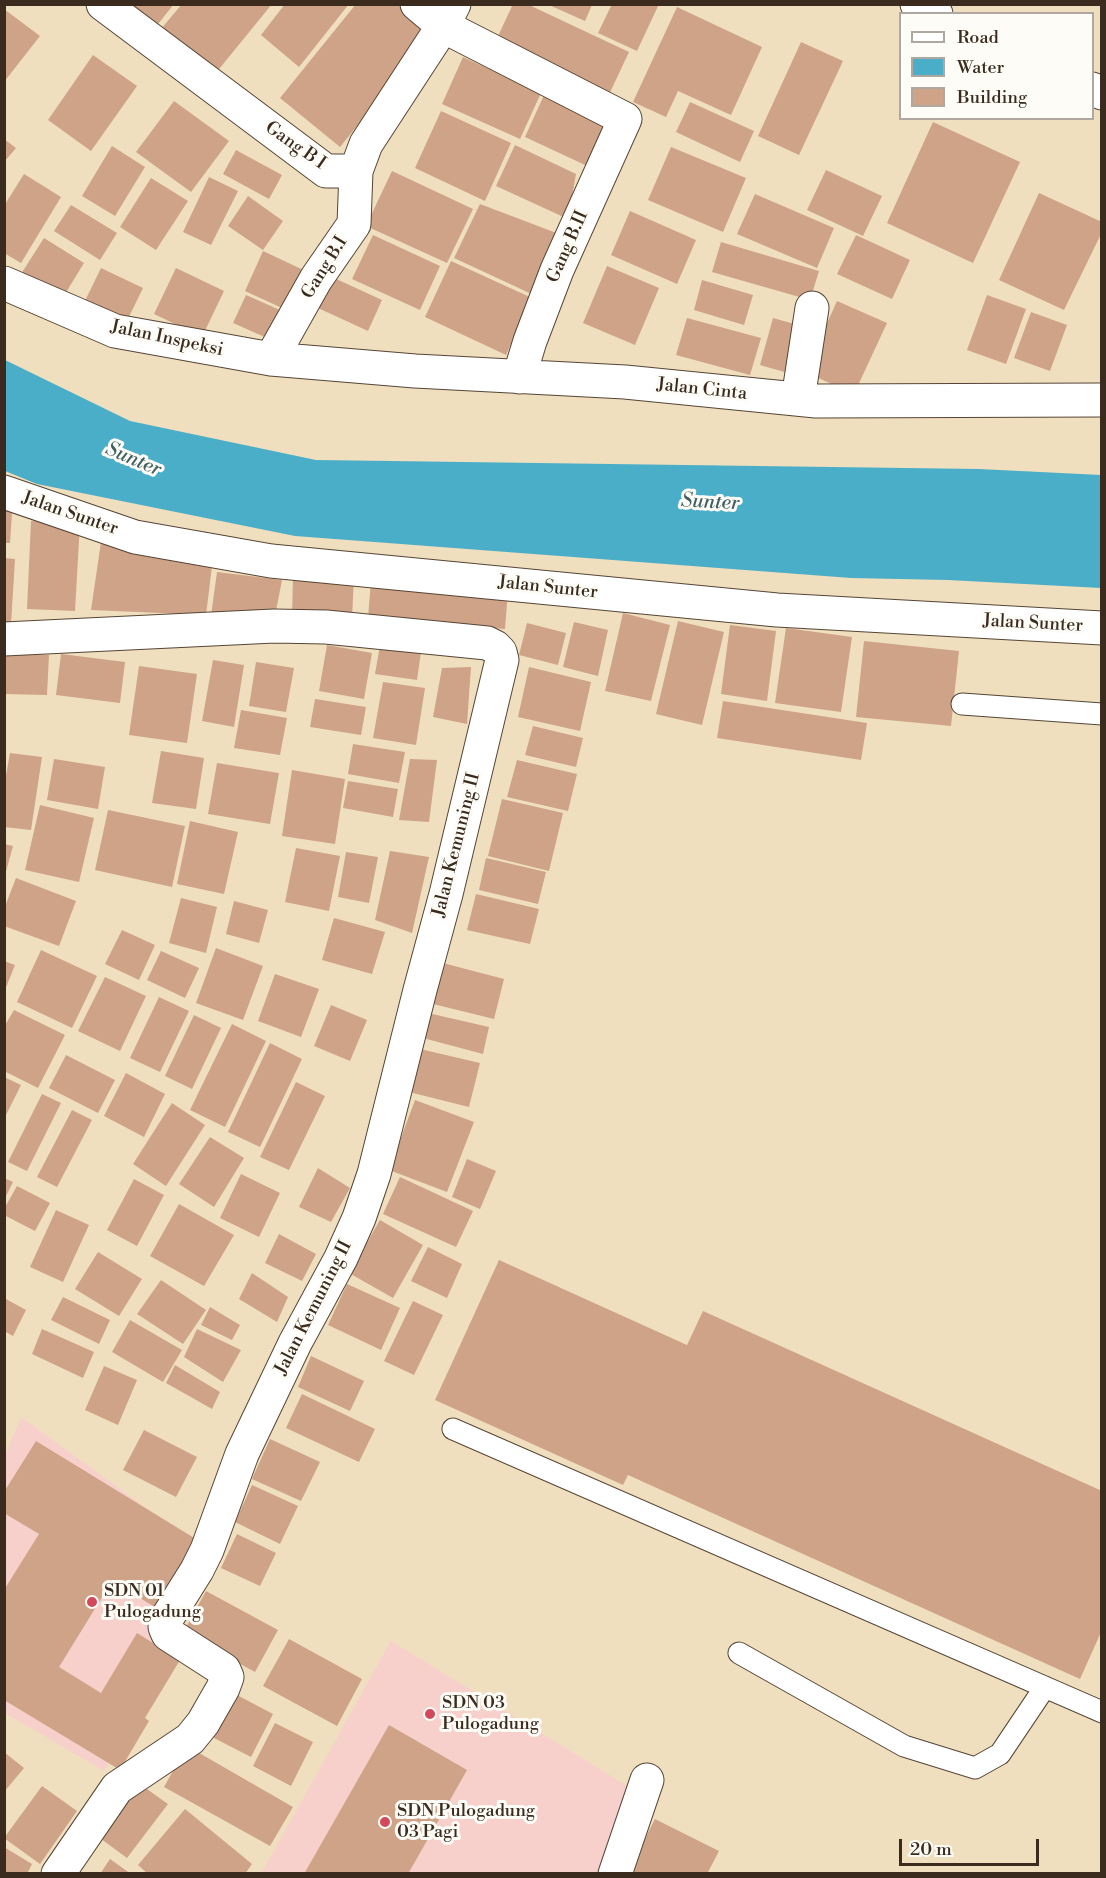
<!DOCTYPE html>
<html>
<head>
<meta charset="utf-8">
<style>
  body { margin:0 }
  #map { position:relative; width:1106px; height:1878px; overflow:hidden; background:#efdfbe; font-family:"Libre Bodoni",serif }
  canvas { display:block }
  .frame { position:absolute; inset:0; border:6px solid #3b2a1e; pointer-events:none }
  .legend { position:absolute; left:899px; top:12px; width:195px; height:108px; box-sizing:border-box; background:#fdfcf7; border:2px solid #afa8a0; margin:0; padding:8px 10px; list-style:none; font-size:18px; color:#3b2a1e }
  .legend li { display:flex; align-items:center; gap:12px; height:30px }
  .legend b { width:30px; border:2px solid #afa8a0 }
  .scale { position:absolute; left:899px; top:1839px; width:140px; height:27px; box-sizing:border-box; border:3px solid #3b2a1e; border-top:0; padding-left:8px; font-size:18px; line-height:21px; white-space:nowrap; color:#3b2a1e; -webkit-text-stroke:4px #fdfcf7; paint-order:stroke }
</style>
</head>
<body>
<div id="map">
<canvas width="1106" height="1878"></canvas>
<div class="frame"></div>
<ul class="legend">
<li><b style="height:8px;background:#fff"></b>Road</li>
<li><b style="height:16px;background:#4aaec9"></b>Water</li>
<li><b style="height:16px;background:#cfa387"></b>Building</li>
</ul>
<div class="scale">20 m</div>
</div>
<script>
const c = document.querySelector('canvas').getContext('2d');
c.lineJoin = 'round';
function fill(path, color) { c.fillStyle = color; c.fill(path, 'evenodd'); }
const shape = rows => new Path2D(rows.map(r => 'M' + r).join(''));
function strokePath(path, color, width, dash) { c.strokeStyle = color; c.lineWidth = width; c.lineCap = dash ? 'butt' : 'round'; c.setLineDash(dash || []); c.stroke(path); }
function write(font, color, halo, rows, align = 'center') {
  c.font = font + ' "Libre Bodoni",serif'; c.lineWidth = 6; c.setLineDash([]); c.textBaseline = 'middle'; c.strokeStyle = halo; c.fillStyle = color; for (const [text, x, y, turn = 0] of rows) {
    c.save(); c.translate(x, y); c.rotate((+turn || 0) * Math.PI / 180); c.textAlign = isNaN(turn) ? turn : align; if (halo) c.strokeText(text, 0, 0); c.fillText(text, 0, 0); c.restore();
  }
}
const built = shape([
  [21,1417,190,1540,167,1663,104,1771,5,1713,5,1456],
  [391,1641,629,1787,601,1873,261,1874]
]);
const water = shape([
  [5,360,130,421,316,460,979,469,1101,475,1101,588,948,580,851,578,295,536,37,484,5,471]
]);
const building = shape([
  [124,4,174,4,154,29],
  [182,4,272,4,215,74,161,29],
  [285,4,349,4,299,67,261,35],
  [356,4,400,4,433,32,340,147,280,98],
  [513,4,527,4,629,52,606,101,492,49],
  [612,4,659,4,637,51,598,33],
  [549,5,592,5,585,21],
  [677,7,762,47,731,115,678,91,666,117,633,102],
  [4,9,40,36,4,82],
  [801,42,843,61,799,155,758,136],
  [93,55,137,86,91,151,48,120],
  [463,57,541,93,520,139,442,104],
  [544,95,618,130,598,171,525,137],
  [174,101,229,141,191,192,136,152],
  [690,102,754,131,740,162,676,132],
  [441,111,511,143,485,201,415,168],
  [933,122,1020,162,973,263,887,223],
  [4,139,16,148,4,162],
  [515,145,576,174,568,219,496,186],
  [112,146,145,167,115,216,82,196],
  [671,147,746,178,723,232,648,200],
  [236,150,282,175,269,199,223,174],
  [826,170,882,196,863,236,807,210],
  [392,171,473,209,447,263,366,226],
  [24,174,61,197,21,263,4,253,4,206],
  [209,177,238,191,211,245,183,232],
  [151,178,188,201,156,250,120,227],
  [1039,193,1102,222,1102,232,1064,310,999,280],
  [755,194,834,228,817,268,737,234],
  [248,196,283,221,263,250,228,226],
  [480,204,567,237,538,297,454,258],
  [71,205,117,233,100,260,54,231],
  [630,211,696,240,677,284,611,255],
  [373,235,440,266,420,310,352,279],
  [856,235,910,260,892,299,837,274],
  [44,238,84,263,62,299,21,274],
  [721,242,819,271,810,300,712,272],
  [263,251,314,275,295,314,245,291],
  [451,261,532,298,506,355,425,317],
  [607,266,659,288,635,345,583,323],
  [101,268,143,288,125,325,83,305],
  [176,268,224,291,202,337,154,314],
  [332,277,382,300,368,331,318,308],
  [702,280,753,295,744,325,694,310],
  [246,295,289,314,276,342,233,323],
  [987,295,1026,309,1006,364,967,350],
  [837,301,887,323,854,394,805,372],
  [1031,312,1067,325,1050,371,1014,358],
  [687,318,761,338,750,375,676,355],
  [773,318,809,328,795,375,760,365],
  [4,498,13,498,10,543,4,543],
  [31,521,80,523,75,611,27,609],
  [101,542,213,558,206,615,91,610],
  [4,558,15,559,11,624,4,623],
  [217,572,282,580,275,616,210,623],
  [293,574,354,575,352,619,292,618],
  [371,580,508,590,505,629,368,618],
  [623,613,670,625,651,701,605,691],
  [678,621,724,632,702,725,656,714],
  [574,622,608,630,598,676,563,667],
  [527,623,566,633,558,665,519,655],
  [730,625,776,631,767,701,721,694],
  [786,628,852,637,841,712,775,703],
  [864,641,959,651,951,726,856,717],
  [327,645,372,653,364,699,319,691],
  [380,645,421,652,417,680,375,674],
  [4,653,49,655,47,695,4,694],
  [61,654,125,662,120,703,56,695],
  [213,660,244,665,234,727,202,721],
  [256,662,294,668,286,712,249,706],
  [139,666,197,674,187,743,129,735],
  [471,667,467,724,433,717,442,668],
  [529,667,591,682,580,731,518,717],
  [383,682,425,688,416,745,373,738],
  [315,699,366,707,361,735,310,727],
  [723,701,867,723,861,760,717,738],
  [241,710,287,718,280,755,234,748],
  [533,726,583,738,576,767,525,755],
  [353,744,405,752,399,783,348,774],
  [161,751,204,758,196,809,152,803],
  [10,753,42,757,31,830,4,827,4,787],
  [54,759,105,767,98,809,47,800],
  [410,759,437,760,429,822,399,820],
  [517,760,577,774,568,811,507,797],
  [217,763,279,773,270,824,208,814],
  [292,770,345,779,335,844,282,836],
  [348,781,398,789,393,817,343,808],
  [502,799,563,813,549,871,488,856],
  [40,805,94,818,79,882,25,870],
  [108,810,185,826,172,887,95,870],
  [190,821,238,832,224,894,177,884],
  [4,844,13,846,5,875,4,875],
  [296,848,340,856,329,911,285,902],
  [390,851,429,857,412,933,375,920],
  [346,852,378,857,369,903,338,897],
  [486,858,546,872,538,904,479,890],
  [16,878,76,901,59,946,4,926,4,909],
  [476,894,539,909,530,944,467,930],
  [181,898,217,907,206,953,169,943],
  [234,901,268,910,259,943,226,934],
  [334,918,385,932,372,974,322,960],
  [122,930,155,945,139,980,105,964],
  [216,948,263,966,243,1020,196,1003],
  [41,950,97,976,72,1028,17,1002],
  [161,951,199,968,185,998,147,980],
  [4,961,15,965,5,990,4,990],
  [439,962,504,979,494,1019,429,1003],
  [275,974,319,989,301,1037,258,1021],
  [105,977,146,996,120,1051,78,1031],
  [159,997,189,1011,160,1072,130,1058],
  [331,1005,367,1020,350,1061,314,1046],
  [14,1010,65,1035,38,1088,4,1071,4,1027],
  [428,1013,489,1027,483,1054,423,1038],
  [194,1015,221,1028,192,1089,165,1076],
  [232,1024,266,1041,225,1127,190,1110],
  [270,1043,302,1059,260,1147,228,1132],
  [420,1049,480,1063,469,1107,409,1092],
  [66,1055,115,1080,98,1113,49,1088],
  [126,1073,165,1094,144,1137,104,1116],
  [4,1077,21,1085,4,1119],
  [296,1082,325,1096,289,1170,260,1157],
  [42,1094,61,1103,27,1171,8,1162],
  [415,1100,474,1122,447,1192,389,1170],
  [172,1103,205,1125,166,1186,133,1164],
  [72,1110,92,1120,57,1187,37,1177],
  [210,1137,244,1158,214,1207,179,1184],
  [467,1159,496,1171,480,1209,452,1197],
  [318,1168,350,1188,331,1222,299,1207],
  [241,1174,280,1193,259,1237,220,1218],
  [400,1177,473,1211,456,1247,383,1214],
  [4,1178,13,1182,4,1200],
  [134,1179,164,1195,137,1246,107,1230],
  [17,1186,50,1203,35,1231,4,1215,4,1209],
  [179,1204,234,1235,204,1286,150,1256],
  [56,1210,89,1225,63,1282,30,1267],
  [380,1220,423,1245,393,1298,349,1273],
  [279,1234,316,1254,302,1281,265,1263],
  [428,1247,462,1264,447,1298,411,1281],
  [98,1252,142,1279,119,1316,75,1289],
  [499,1260,687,1345,703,1311,1102,1491,1102,1630,1080,1679,628,1475,623,1485,435,1400],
  [252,1273,288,1297,277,1322,239,1299],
  [161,1280,206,1310,183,1344,137,1314],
  [347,1284,400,1308,381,1350,328,1325],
  [63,1297,110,1320,99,1344,51,1320],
  [4,1298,26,1310,13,1336,4,1331],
  [413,1301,443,1315,414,1375,384,1361],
  [210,1307,240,1325,232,1340,201,1325],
  [130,1320,182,1350,163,1382,112,1352],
  [42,1329,94,1352,83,1378,32,1354],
  [197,1329,241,1350,223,1382,184,1357],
  [311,1356,364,1381,350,1411,298,1387],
  [175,1365,220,1392,212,1409,166,1383],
  [104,1366,137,1380,118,1425,85,1410],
  [302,1394,375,1429,359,1462,286,1428],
  [144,1430,197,1457,176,1497,123,1470],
  [270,1439,320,1462,301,1501,252,1479],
  [36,1441,204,1544,163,1612,112,1581,59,1667,101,1693,137,1633,180,1660,145,1718,149,1721,120,1770,4,1700,4,1590,39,1534,4,1513,4,1492],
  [252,1485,298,1506,280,1544,235,1522],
  [237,1534,276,1553,260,1586,221,1568],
  [206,1591,278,1630,255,1672,183,1633],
  [289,1639,362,1679,337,1726,263,1686],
  [235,1694,273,1714,251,1757,212,1737],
  [275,1723,313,1742,291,1786,253,1766],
  [389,1725,467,1770,408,1874,304,1874],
  [187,1746,293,1807,270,1846,164,1787],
  [4,1752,24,1768,4,1792],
  [137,1782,168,1804,127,1858,97,1836],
  [42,1786,77,1811,40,1864,4,1838],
  [185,1809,252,1864,245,1874,148,1874,138,1865],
  [655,1819,719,1851,707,1874,627,1874],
  [4,1847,32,1864,27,1874,4,1874],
  [110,1859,131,1874,100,1874]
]);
const lane = shape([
  [962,704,1102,714],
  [453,1429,1102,1712],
  [739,1653,904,1746,975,1768,1000,1754,1045,1687]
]);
const street = shape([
  [103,4,326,171,356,171,366,144,443,26,454,4],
  [417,4,443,26,625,119,557,270,530,341,519,377],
  [917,4,936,14],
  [1092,89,1102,93],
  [4,283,115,331,271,359,415,371,625,382,816,401,1102,400],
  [271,359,316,279,354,224,356,171],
  [798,399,812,308],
  [4,492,135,537,271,561,777,610,1102,628],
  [4,639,274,626,326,627,487,643,495,647,500,652,502,660,446,894,420,990,374,1174,359,1218,341,1258,295,1343,242,1454,207,1550,197,1570,167,1618,165,1627,168,1634,224,1670,227,1677,223,1688,203,1723,190,1739,117,1788,58,1874],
  [615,1874,647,1780]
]);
const markers = [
  [92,1602,6,"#d1495b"],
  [430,1714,6,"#d1495b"],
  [385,1822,6,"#d1495b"]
];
const streetNames = [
  ["Gang B I",295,146,35],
  ["Gang B.II",568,247,-66],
  ["Gang B.I",325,268,-58],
  ["Jalan Inspeksi",167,339,12],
  ["Jalan Cinta",702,390,6],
  ["Jalan Sunter",70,514,19],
  ["Jalan Sunter",548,588,6],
  ["Jalan Sunter",1033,624,3],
  ["Jalan Kemuning II",457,845,-76],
  ["Jalan Kemuning II",314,1308,-63]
];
const poiNames = [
  ["SDN 01",104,1592],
  ["Pulogadung",104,1613],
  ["SDN 03",442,1704],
  ["Pulogadung",442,1725],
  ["SDN Pulogadung",397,1812],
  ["03 Pagi",397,1833]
];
const waterNames = [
  ["Sunter",133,460,23],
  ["Sunter",710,503,3]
];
fill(built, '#f7d0cc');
fill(water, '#4aaec9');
fill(building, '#cfa387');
strokePath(lane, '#564536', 23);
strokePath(street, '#564536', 35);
strokePath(lane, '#fff', 21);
strokePath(street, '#fff', 33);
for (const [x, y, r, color] of markers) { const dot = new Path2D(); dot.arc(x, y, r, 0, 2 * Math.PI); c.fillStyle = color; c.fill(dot); strokePath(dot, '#fdfcf7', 2); }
write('18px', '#3b2a1e', '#fdfcf7', streetNames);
write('18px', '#3b2a1e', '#fdfcf7', poiNames, 'left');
write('italic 20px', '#415f62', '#fdfcf7', waterNames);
</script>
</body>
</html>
